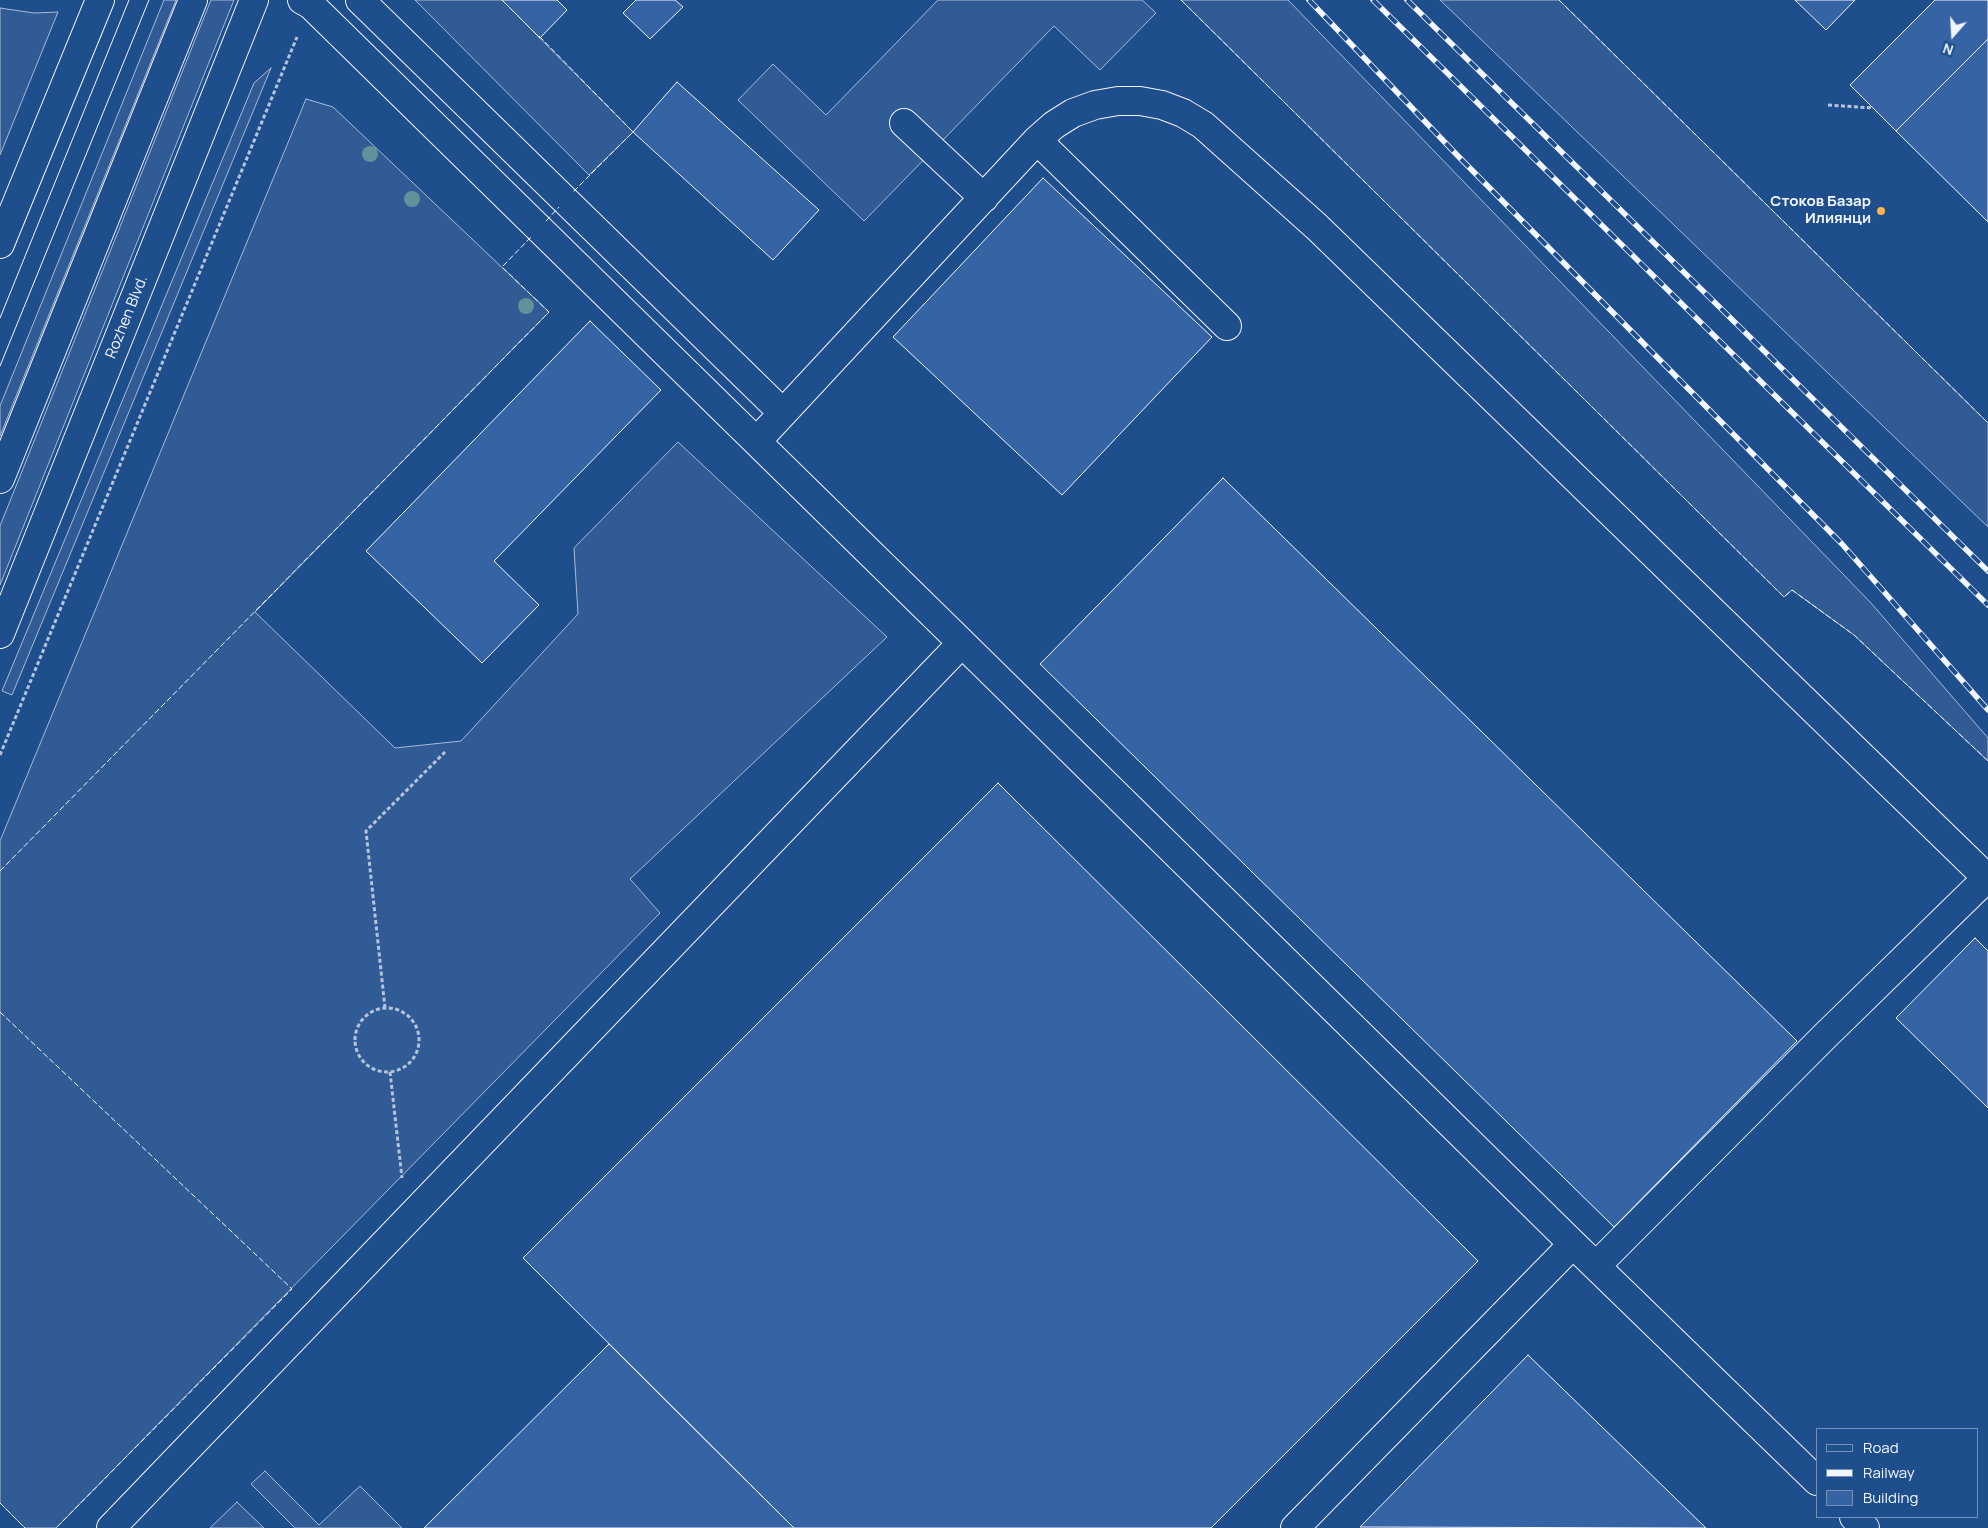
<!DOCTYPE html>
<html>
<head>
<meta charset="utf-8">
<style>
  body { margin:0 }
  #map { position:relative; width:1988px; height:1528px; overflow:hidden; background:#1f4e8c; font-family:Manrope,sans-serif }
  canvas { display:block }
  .legend { position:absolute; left:1816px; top:1428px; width:162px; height:90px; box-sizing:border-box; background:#1f4e8c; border:1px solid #7391ba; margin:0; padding:6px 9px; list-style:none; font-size:15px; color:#f2f6ff }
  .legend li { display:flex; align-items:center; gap:10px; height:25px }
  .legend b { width:25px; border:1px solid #7391ba }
  .north { position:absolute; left:1928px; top:10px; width:50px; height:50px; -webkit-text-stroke:4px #1f4e8c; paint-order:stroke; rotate:199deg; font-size:14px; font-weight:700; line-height:20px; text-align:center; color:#f2f6ff }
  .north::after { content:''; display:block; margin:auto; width:18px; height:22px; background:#f2f6ff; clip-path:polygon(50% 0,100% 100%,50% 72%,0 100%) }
</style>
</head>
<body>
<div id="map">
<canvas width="1988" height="1528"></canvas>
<ul class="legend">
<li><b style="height:6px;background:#1f4e8c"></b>Road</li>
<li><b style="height:6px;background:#f2f6ff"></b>Railway</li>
<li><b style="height:14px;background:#3563a3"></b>Building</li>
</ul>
<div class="north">N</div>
</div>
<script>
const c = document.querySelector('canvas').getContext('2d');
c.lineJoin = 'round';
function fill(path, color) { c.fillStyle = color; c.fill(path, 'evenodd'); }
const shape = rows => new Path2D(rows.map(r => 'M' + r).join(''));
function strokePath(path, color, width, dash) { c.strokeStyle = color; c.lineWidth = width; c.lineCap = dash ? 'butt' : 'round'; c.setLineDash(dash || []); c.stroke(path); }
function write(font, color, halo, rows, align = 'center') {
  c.font = font + ' Manrope,sans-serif'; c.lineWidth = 4; c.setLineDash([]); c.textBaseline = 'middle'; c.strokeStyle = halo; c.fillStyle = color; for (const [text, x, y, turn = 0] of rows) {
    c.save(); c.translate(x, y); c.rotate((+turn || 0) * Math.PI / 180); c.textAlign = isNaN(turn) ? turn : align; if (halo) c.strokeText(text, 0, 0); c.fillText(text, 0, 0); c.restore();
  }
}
const built = shape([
  [164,0,176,0,0,436,0,406,164,0],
  [211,0,234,0,0,585,0,526,211,0],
  [415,0,502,0,633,132,589,175,415,0],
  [938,0,1142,0,1156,13,1100,70,1054,26,864,221,738,100,773,64,826,115,938,0],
  [1181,0,1288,0,1871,603,1988,738,1988,761,1854,635,1792,590,1784,597,1181,0],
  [1440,0,1559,0,1988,423,1988,527,1440,0],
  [0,8,34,13,58,12,0,155,0,8],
  [271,68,12,695,2,691,254,83,271,68],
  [306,99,333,107,549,312,255,612,395,748,461,741,578,614,574,548,678,442,887,637,630,879,660,913,56,1528,25,1528,0,1503,0,841,306,99],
  [265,1471,319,1525,360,1486,402,1528,295,1528,251,1484,265,1471],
  [237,1502,264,1528,210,1528,237,1502]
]);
const building = shape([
  [502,0,557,0,567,10,540,38,502,0],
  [636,0,675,0,683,7,650,39,623,13,636,0],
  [1795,0,1855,0,1826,30,1795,0],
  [1935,0,1988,0,1988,39,1896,131,1850,85,1935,0],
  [1988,39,1988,222,1896,131,1988,39],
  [677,82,819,210,773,260,633,132,677,82],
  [1043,178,1212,337,1062,495,893,337,1043,178],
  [590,321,661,390,494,561,539,605,482,663,366,551,590,321],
  [1223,478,1797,1041,1614,1227,1040,664,1223,478],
  [998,783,1478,1261,1211,1528,794,1528,523,1258,998,783],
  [1975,938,1988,951,1988,1108,1896,1018,1975,938],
  [609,1344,794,1528,424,1528,609,1344],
  [1528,1355,1706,1528,1360,1527,1528,1355]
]);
const path = shape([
  [1828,105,1873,108],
  [0,755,297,37],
  '355 1040a32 32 0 1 1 64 0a32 32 0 1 1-64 0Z',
  [385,1008,366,831,445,752],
  [390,1072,402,1178]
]);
const minor = shape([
  [302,0,311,5,962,643,1573,1244,1817,1481],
  [360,0,783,413],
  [904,123,984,198],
  [1037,140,1227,326],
  [0,244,100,0],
  [757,441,1037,140,1054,125,1073,113,1095,105,1118,101,1140,101,1162,105,1183,113,1203,125,1317,227,1988,879],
  [1596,1266,1825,1036,1987,878],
  [1854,1517,1865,1528],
  [111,1528,962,643],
  [1295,1528,1573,1244]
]);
const major = shape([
  [0,479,193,0],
  [0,634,254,0]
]);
const tram = shape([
  [0,318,129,0],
  [0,366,149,0]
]);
const rail = shape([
  [1309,0,1457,155,1842,544,1988,710],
  [1373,0,1988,605],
  [1407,0,1988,571]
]);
const fence = shape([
  [1181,0,1784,597,1792,590,1854,635,1988,761],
  [1559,0,1988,423],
  [539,36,633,132,573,192],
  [546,221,559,207],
  [0,871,549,312,502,267,532,236],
  [0,1012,292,1289,56,1528],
  [0,1503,25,1528]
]);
const trees = [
  [370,154],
  [412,199],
  [526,306]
];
const markers = [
  [1881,211,5,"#ffb74d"]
];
const poiNames = [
  ["Стоков Базар",1871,202],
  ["Илиянци",1871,219]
];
const streetNames = [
  ["Rozhen Blvd.",127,317,-68]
];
fill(built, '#305b95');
strokePath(built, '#a8bbd7', 1);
fill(building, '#3563a3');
strokePath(building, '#f2f6ff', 1);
strokePath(minor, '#f2f6ff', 30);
strokePath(major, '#f2f6ff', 30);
strokePath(path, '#b3c4dc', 3, [4, 2.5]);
strokePath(minor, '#1f4e8c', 28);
strokePath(major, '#1f4e8c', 28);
strokePath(tram, '#f2f6ff', 1);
strokePath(rail, '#f2f6ff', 5.5);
strokePath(rail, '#1f4e8c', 4, [11]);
strokePath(fence, '#f2f6ff', 1, [6, 2.5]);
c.fillStyle = '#61919a';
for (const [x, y] of trees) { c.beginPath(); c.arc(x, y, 8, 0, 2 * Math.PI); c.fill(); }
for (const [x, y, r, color] of markers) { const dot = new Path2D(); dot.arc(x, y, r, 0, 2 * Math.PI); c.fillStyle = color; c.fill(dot); strokePath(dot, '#1f4e8c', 2); }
write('bold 15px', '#f2f6ff', '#1f4e8c', poiNames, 'right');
write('15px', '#f2f6ff', '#1f4e8c', streetNames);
</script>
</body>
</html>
